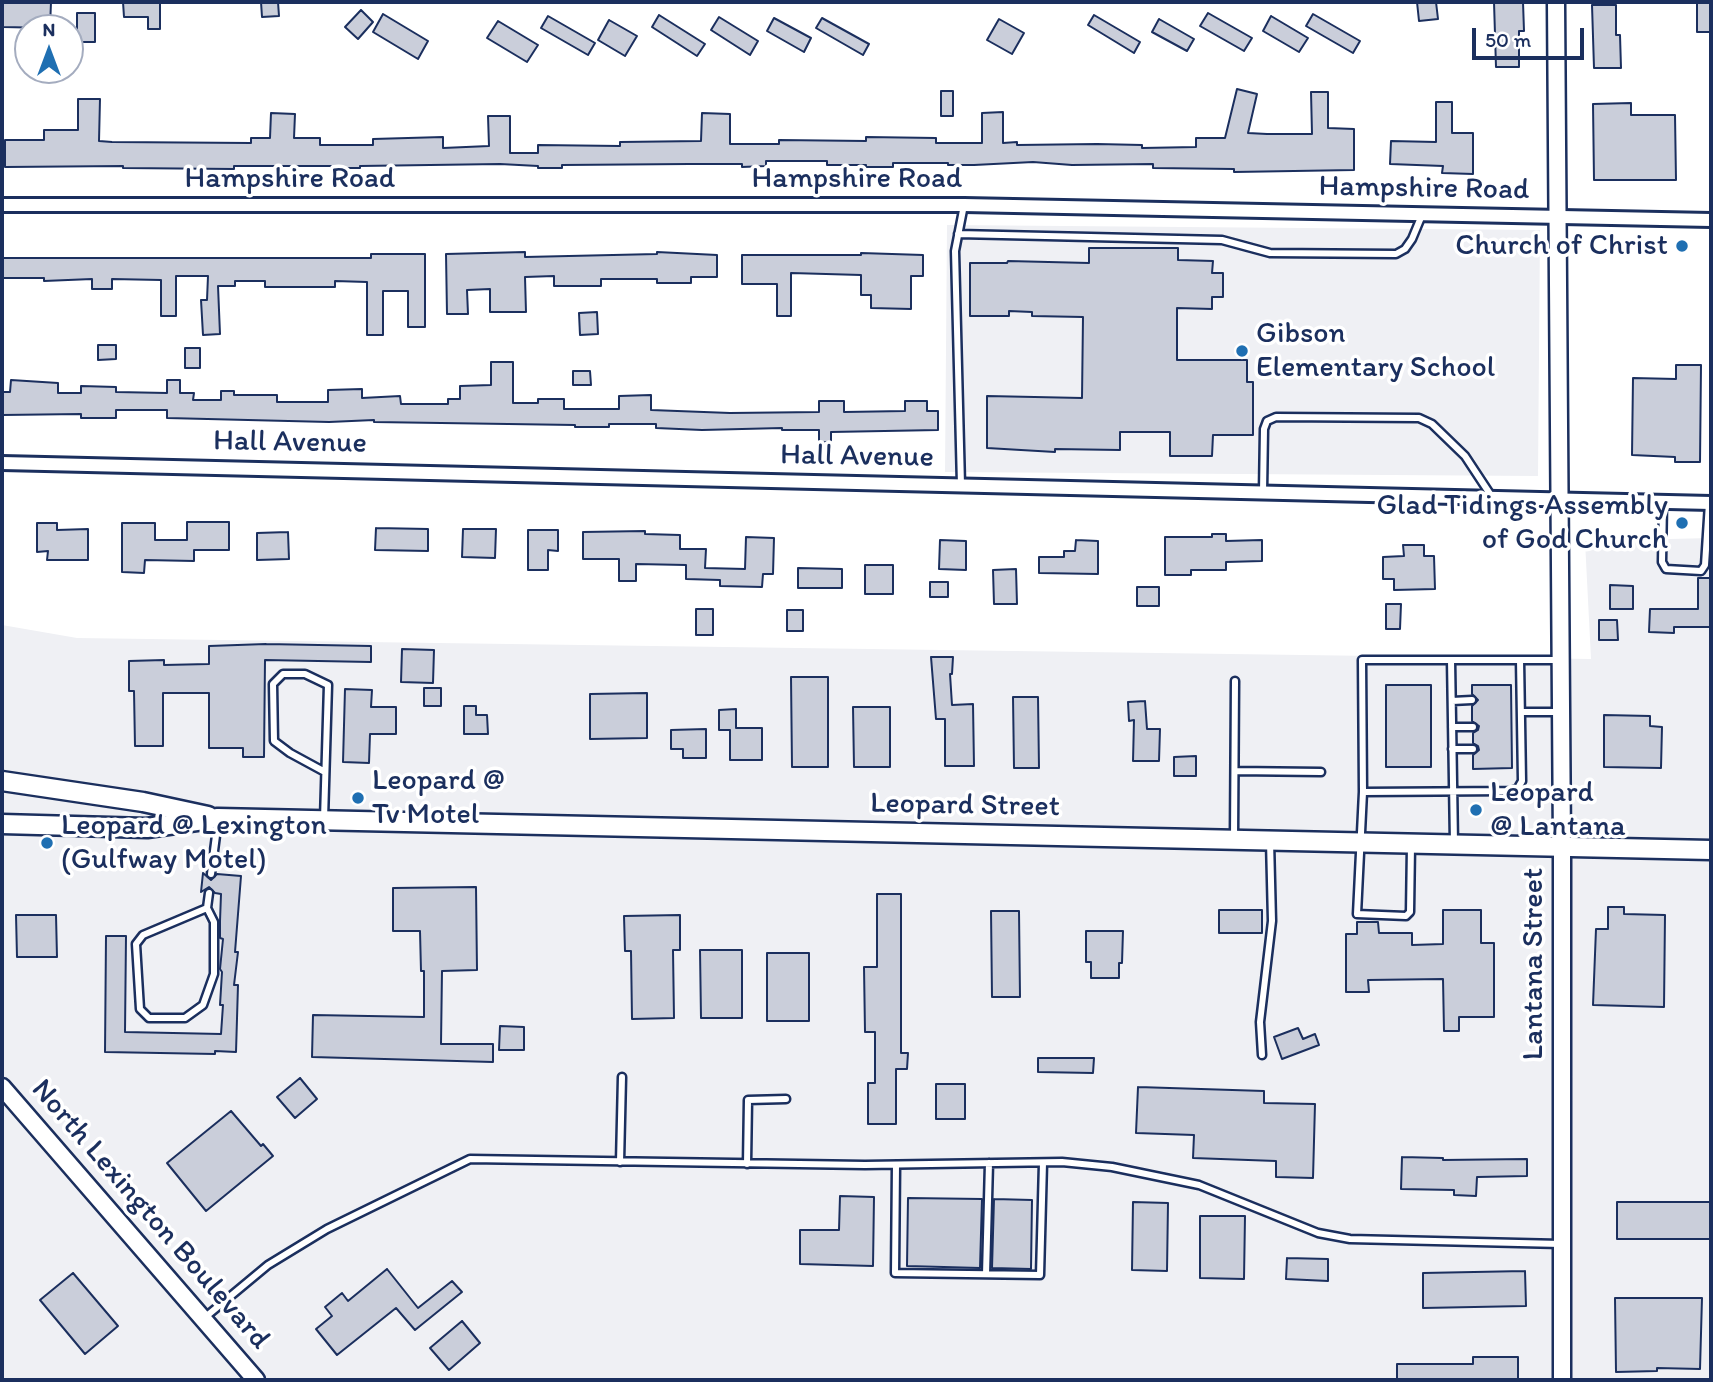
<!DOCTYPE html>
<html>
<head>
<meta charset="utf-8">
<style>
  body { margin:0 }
  #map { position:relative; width:1713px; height:1382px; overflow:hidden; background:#fff; font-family:Itim,sans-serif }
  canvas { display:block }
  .frame { position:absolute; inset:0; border:4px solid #1b2f5e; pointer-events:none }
  .north { position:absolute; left:14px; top:14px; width:70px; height:70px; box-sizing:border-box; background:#fff; border:2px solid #a4acbf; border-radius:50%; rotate:0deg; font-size:19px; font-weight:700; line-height:28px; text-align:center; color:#1b2f5e }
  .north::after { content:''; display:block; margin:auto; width:24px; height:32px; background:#1f6fb2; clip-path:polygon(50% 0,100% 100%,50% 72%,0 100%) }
  .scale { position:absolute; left:1472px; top:28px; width:112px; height:32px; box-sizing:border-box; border:4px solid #1b2f5e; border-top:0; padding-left:9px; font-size:21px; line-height:24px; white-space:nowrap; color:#1b2f5e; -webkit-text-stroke:5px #fff; paint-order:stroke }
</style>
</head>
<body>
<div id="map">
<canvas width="1713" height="1382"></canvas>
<div class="frame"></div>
<div class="north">N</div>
<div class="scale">50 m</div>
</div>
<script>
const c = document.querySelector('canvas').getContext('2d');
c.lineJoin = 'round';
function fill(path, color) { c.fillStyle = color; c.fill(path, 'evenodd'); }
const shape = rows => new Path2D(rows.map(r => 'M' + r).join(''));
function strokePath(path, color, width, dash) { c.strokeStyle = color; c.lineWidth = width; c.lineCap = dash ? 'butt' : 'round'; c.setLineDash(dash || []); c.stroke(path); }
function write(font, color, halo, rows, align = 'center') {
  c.font = font + ' Itim,sans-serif'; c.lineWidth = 7; c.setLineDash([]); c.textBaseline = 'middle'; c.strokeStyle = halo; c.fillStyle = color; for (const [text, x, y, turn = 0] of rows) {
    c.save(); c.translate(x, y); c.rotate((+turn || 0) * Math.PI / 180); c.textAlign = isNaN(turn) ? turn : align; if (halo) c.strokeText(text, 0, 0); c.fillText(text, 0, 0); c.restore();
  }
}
const built = shape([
  [947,225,1540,230,1538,476,945,472],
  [1711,538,1711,1380,2,1380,2,625,77,638,1591,659,1585,541]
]);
const building = shape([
  [3,2,51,2,50,28,3,27,3,2],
  [123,2,160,2,160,29,148,29,148,17,124,17,123,2],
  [261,2,278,2,279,16,262,17,261,2],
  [1417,2,1436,2,1438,19,1419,21,1417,2],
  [1494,2,1523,2,1524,31,1519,31,1519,67,1496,67,1494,2],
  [1697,2,1711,2,1711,32,1697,32,1697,2],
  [1592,5,1616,5,1616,35,1620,35,1621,68,1594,68,1592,5],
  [361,10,373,22,358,39,345,27,361,10],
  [77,13,95,13,95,42,77,42,77,13],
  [1208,13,1252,38,1244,51,1200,26,1208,13],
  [383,14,428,41,418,59,373,32,383,14],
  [1313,14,1360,41,1353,53,1306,26,1313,14],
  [659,15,705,44,697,56,652,27,659,15],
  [1094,15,1140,42,1134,53,1088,25,1094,15],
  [548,16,595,43,588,55,541,28,548,16],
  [1271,16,1308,38,1299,52,1263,31,1271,16],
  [719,17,758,41,750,55,711,30,719,17],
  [774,18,811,38,804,52,767,31,774,18],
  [822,18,869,44,863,55,816,28,822,18],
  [999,19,1024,33,1012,54,987,40,999,19],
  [1159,19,1194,39,1187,51,1152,32,1159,19],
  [609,20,637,36,625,56,598,40,609,20],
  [498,21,538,45,527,62,487,38,498,21],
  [1237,89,1257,94,1248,133,1267,134,1312,134,1311,92,1328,92,1328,128,1354,129,1354,170,1234,172,1234,169,1153,168,1153,164,1072,165,1033,162,974,165,948,165,948,163,893,163,893,167,866,167,866,165,827,165,827,161,766,161,766,166,742,167,742,164,689,164,562,165,562,168,538,168,538,166,500,164,360,166,360,168,331,168,331,166,234,166,234,169,123,168,123,166,5,167,5,140,44,140,44,130,78,130,78,99,100,99,99,141,112,142,251,143,251,138,270,138,271,113,295,114,294,138,320,138,320,145,373,145,373,139,443,137,443,148,489,146,488,116,510,116,510,153,538,153,538,145,620,146,620,142,701,141,702,113,730,114,730,144,779,144,779,140,866,141,866,137,936,138,936,143,982,143,982,113,1003,112,1003,143,1017,142,1017,145,1097,144,1142,145,1142,148,1196,147,1196,138,1225,138,1237,89],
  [941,91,953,91,953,116,941,116,941,91],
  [1436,102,1452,102,1452,133,1473,133,1473,174,1442,173,1443,166,1390,164,1391,141,1436,142,1436,102],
  [1631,103,1631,115,1675,115,1676,180,1594,180,1593,104,1631,103],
  [1089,248,1178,248,1178,260,1213,261,1212,273,1223,273,1223,297,1212,297,1212,309,1177,308,1177,360,1247,360,1247,382,1253,382,1253,435,1213,435,1212,456,1170,456,1170,432,1120,432,1120,450,1055,449,1055,452,987,448,987,396,1082,398,1083,317,1032,316,1032,312,1009,311,1009,316,970,316,970,263,1007,263,1008,261,1089,263,1089,248],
  [525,252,525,257,657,254,657,252,717,255,717,277,691,277,691,283,657,283,657,279,601,279,601,286,554,286,554,276,525,277,526,312,490,312,490,289,467,290,468,314,447,314,446,254,525,252],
  [861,253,923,255,923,276,911,276,911,309,871,308,871,295,861,295,861,275,791,273,791,316,777,316,777,284,742,284,742,255,861,255,861,253],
  [371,254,425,254,425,327,408,327,408,291,383,291,383,335,367,335,367,282,335,281,335,287,265,287,265,281,235,281,235,286,218,286,220,334,203,335,201,300,207,300,208,276,176,276,176,316,161,316,161,280,112,279,112,289,92,289,92,279,44,281,44,278,3,278,3,258,371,258,371,254],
  [597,312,598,334,580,335,579,313,597,312],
  [98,345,116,345,116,359,98,360,98,345],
  [185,348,200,348,200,368,185,368,185,348],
  [491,362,513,362,513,403,538,403,538,399,564,399,564,409,619,409,619,396,651,395,651,410,730,413,819,412,819,401,844,401,844,412,905,411,905,401,927,401,927,411,938,411,938,430,831,432,831,442,819,442,819,430,782,430,782,428,702,430,656,428,656,424,609,424,609,427,575,427,575,425,374,422,374,420,329,422,167,418,167,410,116,410,116,418,81,418,81,414,2,415,2,392,10,392,11,380,58,383,58,393,81,393,81,386,116,387,116,392,167,393,167,380,180,380,180,393,194,393,193,400,221,400,221,391,234,391,234,395,277,395,277,402,328,402,328,390,362,389,362,398,400,396,401,404,448,404,448,399,460,399,460,386,491,385,491,362],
  [1676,365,1701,365,1700,462,1675,462,1675,457,1632,455,1633,378,1676,379,1676,365],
  [573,371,590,371,591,385,573,385,573,371],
  [187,522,229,522,229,550,194,550,194,561,145,560,144,573,122,572,122,523,155,523,155,540,187,540,187,522],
  [37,523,57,523,57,530,88,529,88,560,47,560,48,551,37,552,37,523],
  [376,528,428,529,428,551,375,550,376,528],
  [463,529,496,529,495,558,462,557,463,529],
  [528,530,558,530,558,551,548,550,548,570,528,570,528,530],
  [645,531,645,534,680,535,680,549,706,549,705,568,745,569,746,537,774,538,773,574,763,574,762,587,720,586,720,580,686,579,686,565,636,564,636,581,619,581,619,559,583,559,583,532,645,531],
  [288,532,289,559,257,560,257,533,288,532],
  [1212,534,1226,534,1226,541,1262,540,1262,561,1226,562,1226,570,1191,570,1191,575,1165,575,1165,537,1212,537,1212,534],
  [940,540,966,541,966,570,939,569,940,540],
  [1076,540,1098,541,1098,574,1039,573,1039,557,1064,557,1064,551,1075,551,1076,540],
  [1403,545,1424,545,1424,556,1434,556,1435,589,1394,590,1394,579,1383,579,1383,557,1404,556,1403,545],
  [865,565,893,565,893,594,865,594,865,565],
  [798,568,842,569,842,588,798,588,798,568],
  [1016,569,1017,604,994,604,993,570,1016,569],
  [1698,578,1711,578,1711,627,1674,627,1674,633,1649,632,1650,609,1698,609,1698,578],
  [930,582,948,582,948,597,930,597,930,582],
  [1610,585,1633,586,1633,609,1610,609,1610,585],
  [1137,587,1159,587,1159,606,1137,606,1137,587],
  [1386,604,1401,604,1400,629,1386,629,1386,604],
  [696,609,713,609,713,635,696,635,696,609],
  [787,610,803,610,803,631,787,631,787,610],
  [1599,620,1617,620,1618,640,1599,640,1599,620],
  [266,644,371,646,371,662,265,660,264,757,243,757,243,748,209,748,209,693,163,693,163,746,135,746,134,691,129,691,129,661,164,660,164,665,209,664,209,646,266,644],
  [402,649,434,650,433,683,401,682,402,649],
  [931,657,953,657,952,674,950,674,952,705,973,704,974,766,945,766,945,719,936,719,931,657],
  [791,677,828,677,828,767,792,767,791,677],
  [1386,685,1431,685,1431,767,1386,767,1386,685],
  [1472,685,1511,685,1512,768,1473,769,1473,755,1479,750,1478,746,1473,743,1473,733,1478,730,1479,726,1472,721,1472,706,1478,700,1472,694,1472,685],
  [424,688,441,688,441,706,424,706,424,688],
  [345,689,372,690,371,707,396,707,396,734,370,734,369,763,343,762,345,689],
  [647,693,647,738,590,739,590,694,647,693],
  [1013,697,1038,697,1039,768,1014,768,1013,697],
  [1145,701,1147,729,1160,729,1159,761,1133,761,1134,720,1129,721,1128,702,1145,701],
  [464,706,476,706,476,715,487,715,488,734,464,734,464,706],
  [853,707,890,707,890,767,854,767,853,707],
  [736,709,736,728,762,728,762,760,730,760,730,730,719,730,719,710,736,709],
  [1604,715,1650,716,1650,726,1662,727,1661,768,1604,767,1604,715],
  [706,729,706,758,683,758,683,749,671,749,671,730,706,729],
  [1196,756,1196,776,1174,776,1174,757,1196,756],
  [203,873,211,880,217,874,241,876,235,952,238,952,234,985,238,985,236,1052,215,1051,215,1054,105,1052,106,936,126,936,125,1032,221,1034,223,1005,220,1005,222,972,220,969,223,939,220,938,220,921,221,894,215,893,209,887,201,892,203,873],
  [476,887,477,970,442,971,441,1044,493,1044,493,1062,312,1057,313,1015,424,1017,424,971,421,971,420,931,393,931,393,888,476,887],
  [877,894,901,894,901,1053,908,1053,907,1069,896,1069,896,1124,868,1124,868,1083,875,1083,875,1032,865,1032,864,967,877,967,877,894],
  [1608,907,1624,907,1624,914,1665,915,1664,1007,1593,1005,1596,929,1608,929,1608,907],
  [1219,910,1262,910,1262,933,1219,933,1219,910],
  [1443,910,1481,910,1481,943,1494,943,1494,1017,1459,1017,1459,1031,1444,1031,1443,979,1368,980,1369,992,1346,992,1346,934,1357,934,1357,922,1378,922,1379,933,1412,933,1412,945,1443,944,1443,910],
  [991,911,1019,911,1020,997,992,997,991,911],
  [16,915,56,915,57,957,17,957,16,915],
  [680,915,680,950,673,950,674,1018,632,1019,631,951,625,951,624,916,680,915],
  [1086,931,1123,931,1122,963,1119,963,1119,978,1091,978,1091,962,1086,962,1086,931],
  [700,950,742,950,742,1018,701,1018,700,950],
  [767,953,809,953,809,1021,767,1021,767,953],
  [500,1026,524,1027,524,1050,499,1050,500,1026],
  [1298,1028,1303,1039,1315,1034,1319,1045,1282,1059,1274,1037,1298,1028],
  [1038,1058,1094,1058,1093,1073,1038,1072,1038,1058],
  [300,1078,317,1099,295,1118,277,1097,300,1078],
  [936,1084,965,1084,965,1119,936,1119,936,1084],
  [1138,1087,1264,1091,1264,1103,1315,1104,1313,1178,1276,1177,1276,1161,1193,1158,1194,1135,1136,1133,1138,1087],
  [231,1111,261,1146,263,1144,273,1156,206,1211,167,1163,231,1111],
  [1402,1157,1443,1158,1443,1160,1527,1159,1527,1176,1477,1177,1476,1196,1454,1195,1454,1190,1401,1189,1402,1157],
  [840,1196,874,1197,873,1266,800,1264,800,1230,839,1230,840,1196],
  [908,1198,982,1199,980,1268,907,1266,908,1198],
  [994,1199,1032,1200,1031,1269,992,1268,994,1199],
  [1133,1202,1168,1203,1167,1271,1132,1270,1133,1202],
  [1617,1202,1711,1202,1711,1239,1617,1239,1617,1202],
  [1200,1216,1245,1216,1244,1279,1200,1278,1200,1216],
  [1287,1258,1328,1259,1328,1281,1286,1279,1287,1258],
  [387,1269,418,1308,452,1281,462,1292,415,1330,396,1308,337,1355,316,1329,332,1316,325,1307,342,1293,348,1301,387,1269],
  [1525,1271,1526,1306,1423,1308,1423,1273,1525,1271],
  [73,1273,118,1326,85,1354,40,1300,73,1273],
  [1615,1298,1702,1298,1700,1369,1657,1368,1657,1371,1616,1372,1615,1298],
  [462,1321,480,1343,449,1370,430,1348,462,1321],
  [1473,1357,1518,1357,1518,1379,1397,1380,1397,1364,1473,1364,1473,1357]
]);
const service = shape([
  [958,234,1222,240,1270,253,1396,254,1405,249,1412,239,1422,215],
  [961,485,955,251,964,205],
  [1263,492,1264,429,1267,421,1276,417,1419,418,1432,424,1465,456,1492,497],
  [1663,502,1662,562,1666,569,1701,571,1705,565,1709,503],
  [1451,660,1454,843],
  [1452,701,1472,700],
  [1521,712,1559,712],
  [1452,727,1473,727],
  [1452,749,1473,749],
  [1235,771,1321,772],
  [1363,792,1511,791,1518,788,1522,781,1520,660],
  [324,819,328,685,305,674,283,674,273,684,274,741,290,753,325,772],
  [1234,838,1235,681],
  [1411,846,1410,912,1406,916,1357,914,1363,792,1362,660,1560,660],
  [211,874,218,820],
  [207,908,143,935,136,944,140,1009,149,1018,185,1018,203,1005,214,974,214,922,207,908,209,893],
  [1262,1055,1260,1022,1272,921,1270,841],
  [620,1162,622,1077],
  [747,1164,748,1100,786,1099],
  [896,1165,895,1273,1040,1275,1043,1163],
  [986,1274,989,1163],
  [203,1319,268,1265,327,1229,470,1159,865,1165,1062,1162,1112,1167,1199,1185,1318,1233,1350,1239,1561,1244]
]);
const minor = shape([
  [2,205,964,205,1711,220],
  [2,463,1711,503]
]);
const tertiary = shape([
  [1556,2,1562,847,1562,1380],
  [2,1087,256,1380]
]);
const secondary = shape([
  [2,781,143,802,208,816],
  [2,824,147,828,218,818,1711,850]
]);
const markers = [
  [1682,246,7,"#1f6fb2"],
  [1242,351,7,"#1f6fb2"],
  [1682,523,7,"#1f6fb2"],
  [358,798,7,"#1f6fb2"],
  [1476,810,7,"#1f6fb2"],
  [47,843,7,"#1f6fb2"]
];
const streetNames = [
  ["Hampshire Road",290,179],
  ["Hampshire Road",857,179],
  ["Hampshire Road",1424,189,1],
  ["Hall Avenue",290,443,1],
  ["Hall Avenue",857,457,1],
  ["Leopard Street",965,806,1],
  ["Lantana Street",1534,964,-90],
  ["North Lexington Boulevard",150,1215,49]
];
const poiNames = [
  ["Church of Christ",1668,246,"right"],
  ["Gibson",1256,334],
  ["Elementary School",1256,368],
  ["Glad Tidings Assembly",1668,506,"right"],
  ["of God Church",1668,540,"right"],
  ["Leopard @",372,781],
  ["Tv Motel",372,815],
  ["Leopard",1490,793],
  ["@ Lantana",1490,827],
  ["Leopard @ Lexington",61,826],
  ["(Gulfway Motel)",61,860]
];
fill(built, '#eff0f4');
fill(building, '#caceda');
strokePath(building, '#1b2f5e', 2);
strokePath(service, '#1b2f5e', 11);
strokePath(minor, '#1b2f5e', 18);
strokePath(tertiary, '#1b2f5e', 21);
strokePath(secondary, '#1b2f5e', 23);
strokePath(service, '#fff', 6);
strokePath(minor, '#fff', 12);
strokePath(tertiary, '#fff', 16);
strokePath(secondary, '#fff', 18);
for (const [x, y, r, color] of markers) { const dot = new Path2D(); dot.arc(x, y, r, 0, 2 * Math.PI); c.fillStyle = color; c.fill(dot); strokePath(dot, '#fff', 2.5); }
write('30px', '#1b2f5e', '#fff', streetNames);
write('30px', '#1b2f5e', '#fff', poiNames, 'left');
</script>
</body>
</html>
